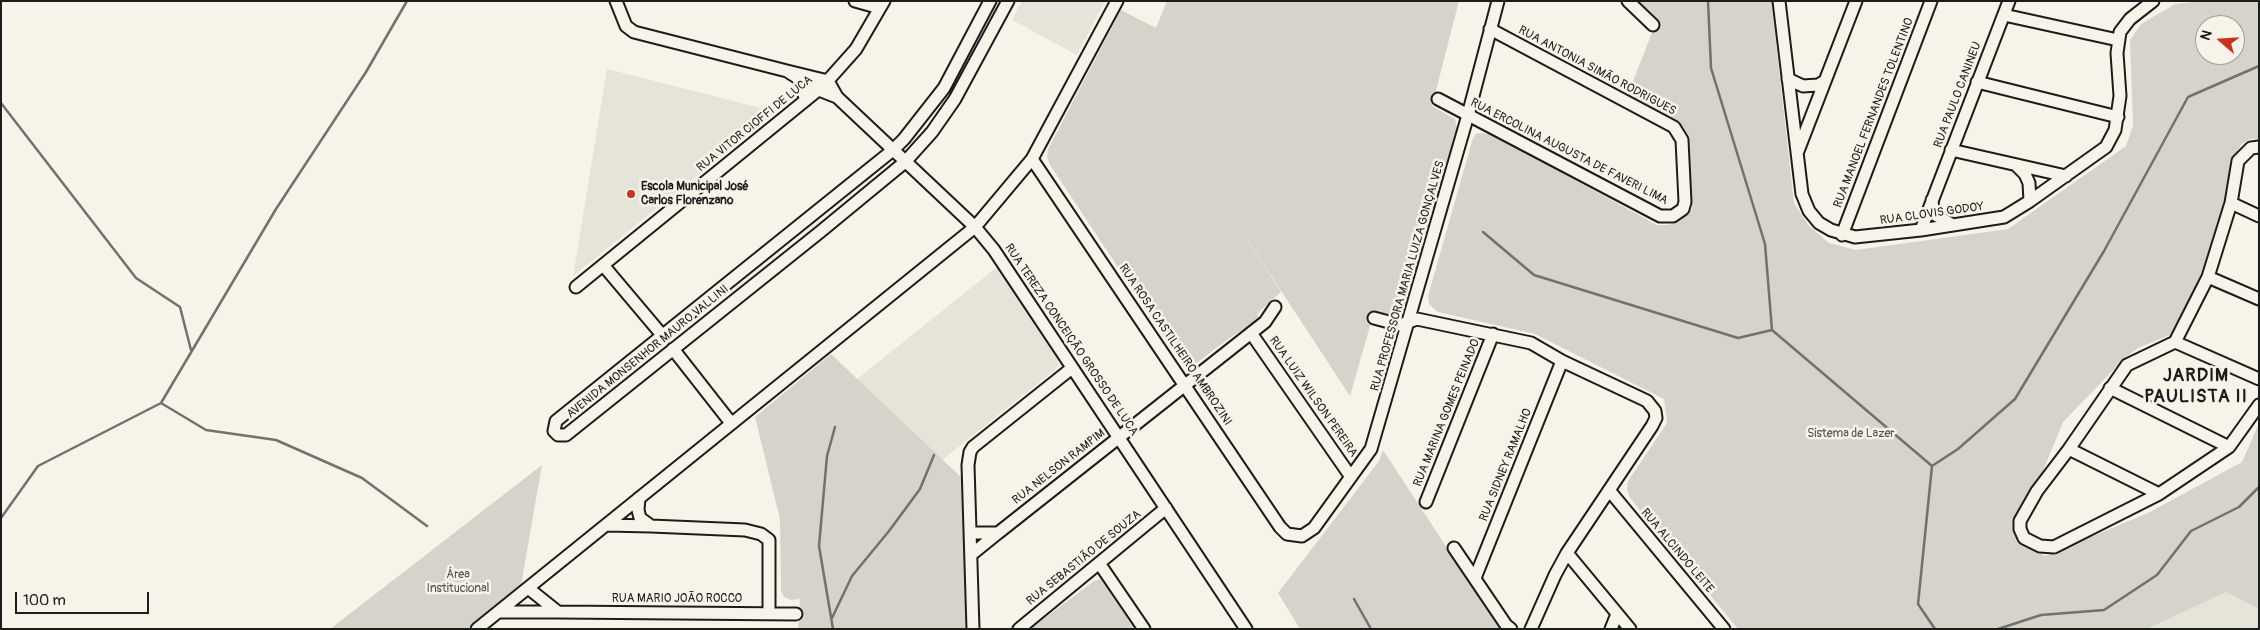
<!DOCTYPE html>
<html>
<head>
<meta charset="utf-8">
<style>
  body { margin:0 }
  #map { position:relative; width:2260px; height:630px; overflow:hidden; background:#f7f3e8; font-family:Pangolin,sans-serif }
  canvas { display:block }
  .frame { position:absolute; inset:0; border:2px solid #1c1c1c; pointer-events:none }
  .north { position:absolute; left:2195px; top:15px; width:50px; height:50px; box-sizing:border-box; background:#f7f3e8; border:1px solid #9f9d96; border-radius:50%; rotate:289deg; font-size:14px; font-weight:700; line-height:20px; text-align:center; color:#1c1c1c }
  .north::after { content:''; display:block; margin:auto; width:18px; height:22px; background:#c8321e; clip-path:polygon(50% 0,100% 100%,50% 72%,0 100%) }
  .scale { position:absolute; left:15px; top:592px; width:134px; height:22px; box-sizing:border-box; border:2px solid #1c1c1c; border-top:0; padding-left:6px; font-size:15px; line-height:18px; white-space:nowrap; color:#1c1c1c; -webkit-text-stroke:4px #f7f3e8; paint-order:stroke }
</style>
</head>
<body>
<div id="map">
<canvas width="2260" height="630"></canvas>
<div class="frame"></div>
<div class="north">N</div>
<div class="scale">100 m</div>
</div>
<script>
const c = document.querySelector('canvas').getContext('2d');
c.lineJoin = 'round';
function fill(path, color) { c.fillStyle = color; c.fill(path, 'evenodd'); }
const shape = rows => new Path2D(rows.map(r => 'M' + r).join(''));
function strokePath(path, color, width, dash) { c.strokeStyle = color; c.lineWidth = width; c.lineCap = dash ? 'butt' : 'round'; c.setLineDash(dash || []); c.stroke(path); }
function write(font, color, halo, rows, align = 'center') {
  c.font = font + ' Pangolin,sans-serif'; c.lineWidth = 5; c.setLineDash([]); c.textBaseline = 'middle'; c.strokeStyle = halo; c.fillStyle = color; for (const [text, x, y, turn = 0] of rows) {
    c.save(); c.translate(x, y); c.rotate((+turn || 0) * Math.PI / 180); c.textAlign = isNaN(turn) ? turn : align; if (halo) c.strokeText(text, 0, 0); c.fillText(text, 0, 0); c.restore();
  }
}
const built = shape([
  [1022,1,1105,1,1077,55,1012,20],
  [607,69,776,112,573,276],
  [997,267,1055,355,1059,364,1055,370,942,460,857,379],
  [2226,592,2259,609,2258,629,2147,629]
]);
const green = shape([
  [1167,1,1459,1,1432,106,1455,119,1457,129,1403,314,1397,318,1374,312,1350,396,1232,216,1281,292,1257,314,1259,319,1228,339,1198,362,1187,364,1179,359,1050,165,1047,157,1048,149,1121,10,1156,28],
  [1637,1,1774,1,1772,7,1794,203,1809,226,1829,243,1856,250,2008,229,2126,146,2133,126,2130,40,2141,24,2175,4,2202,1,2259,1,2259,139,2250,139,2241,145,2235,156,2217,230,2197,284,2178,326,2170,335,2138,348,2126,357,2063,422,2039,481,2015,528,2019,540,2045,556,2148,513,2242,462,2259,423,2259,609,2226,592,2147,629,1738,629,1630,498,1627,490,1628,481,1667,423,1664,399,1535,334,1438,312,1429,304,1428,296,1473,138,1477,133,1491,134,1657,225,1667,225,1679,222,1692,209,1687,133,1683,127,1628,94,1657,20],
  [2205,25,2235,25,2235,55,2205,55],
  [831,354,964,480,969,629,798,629,800,599,791,600,784,597,781,591,780,519,755,417],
  [1383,450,1500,629,1300,629,1278,593,1379,461],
  [542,465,521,585,467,629,330,629],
  [1100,579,1105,581,1137,629,1030,629,1094,581]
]);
const stream = shape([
  [1708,1,1711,68,1765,244,1772,330],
  [1,103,136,278,180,307,191,350],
  [1483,232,1534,275,1738,338,1772,330,1932,466,1918,604,1935,629],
  [161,403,206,430,276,440,362,478,427,526],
  [1932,466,1958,449,2015,399,2104,251,2188,97,2259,66],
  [1,518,38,466,161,403,276,209,366,72,407,1],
  [1354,599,1371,629],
  [832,618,852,576,889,531,920,489,934,455],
  [833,629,819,546,827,456,835,427],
  [1998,629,2041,615,2104,610,2157,575,2191,531,2239,507,2259,487]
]);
const minor = shape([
  [616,1,626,26,634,32,787,71],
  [855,1,880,8],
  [990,1,944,88,904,139,893,150,556,421,554,431,558,435,566,435,820,232,905,162,932,132,955,99,1008,1],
  [1628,1,1653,25],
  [1779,1,1802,194,1809,211,1819,223,1831,230,1855,237,1921,230,2004,217,2030,201,2106,147,2115,130,2120,96,2117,53,2120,32,2130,19,2153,1],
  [2004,15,2118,40],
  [798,78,819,90,837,97,828,81,787,71,798,78,806,100],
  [1788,79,1803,86,1818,85,1825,81],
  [1977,82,2118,117],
  [837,97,975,227,994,250,1246,629],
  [1438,99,1660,216,1673,216,1683,209,1685,202,1682,140,1674,127,1490,29],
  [2259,147,2251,148,2238,161,2231,203,2208,277,2175,342,2127,365,2069,449,2037,491,2020,521,2020,529,2024,538,2040,546,2054,547,2159,494,2229,447,2259,405],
  [1951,150,2066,176],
  [1798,151,1856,1],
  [1032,159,1280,527,1287,534,1302,536,1314,528,1371,449,1468,115,1498,1],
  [2017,166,2025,174,2029,183,2030,201],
  [1932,200,1933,209,1937,216,1953,225],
  [2231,203,2259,216],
  [1921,230,2009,1],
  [1842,235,1931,1],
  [603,265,662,335],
  [2208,277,2259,299],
  [576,287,823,86,856,49,884,1],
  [1374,318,1400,325,1417,319,1531,343,1562,361,1647,401,1655,411,1656,418,1652,426,1567,553,1555,575,1531,629],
  [1251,333,1351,477],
  [2175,342,2259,379],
  [673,349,731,423],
  [2110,388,2229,447],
  [2069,449,2159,494],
  [1609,490,1724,629],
  [1426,502,1493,334],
  [607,525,651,526,640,518,638,510,639,498],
  [651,526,745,530,761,534,769,540,769,614],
  [971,533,998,533,972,554],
  [998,533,1251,333,1265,322,1275,307],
  [1454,548,1506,625,1511,629],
  [1567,553,1630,629],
  [1099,563,1144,629],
  [1475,578,1562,361],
  [498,612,558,612,528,588],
  [558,612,796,614],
  [477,629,975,227,1032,159,1117,1],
  [973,629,968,465,970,452,973,447,1072,368],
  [1019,629,1166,508],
  [1611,629,1617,614]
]);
const markers = [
  [631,194,5,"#c8321e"]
];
const streetNames = [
  ["RUA ANTONIA SIMÃO RODRIGUES",1597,71,28],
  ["RUA PAULO CANINEU",1958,95,-69],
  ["RUA MANOEL FERNANDES TOLENTINO",1874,113,-69],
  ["RUA VITOR CIOFFI DE LUCA",755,124,-39],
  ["RUA ERCOLINA AUGUSTA DE FAVERI LIMA",1569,152,27],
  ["RUA CLOVIS GODOY",1932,214,-8],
  ["RUA PROFESSORA MARIA LUIZA GONÇALVES",1408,276,-74],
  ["RUA TEREZA CONCEIÇÃO GROSSO DE LUCA",1071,340,56],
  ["RUA ROSA CASTILHEIRO AMBROZINI",1175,345,56],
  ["AVENIDA MONSENHOR MAURO VALLINI",648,352,-39],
  ["RUA LUIZ WILSON PEREIRA",1313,397,55],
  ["RUA MARINA GOMES PEINADO",1447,413,-68],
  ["RUA SIDNEY RAMALHO",1506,465,-68],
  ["RUA NELSON RAMPIM",1059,467,-38],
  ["RUA ALCINDO LEITE",1677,551,50],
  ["RUA SEBASTIÃO DE SOUZA",1084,558,-39],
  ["RUA MARIO JOÃO ROCCO",677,599]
];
const poiNames = [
  ["Escola Municipal José",641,187],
  ["Carlos Florenzano",641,201]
];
const parkNames = [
  ["Sistema de Lazer",1851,434],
  ["Área",458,575],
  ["Institucional",458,589]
];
const districtNames = [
  ["JARDIM",2196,376],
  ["PAULISTA II",2196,397]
];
fill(built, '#e6e3d9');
fill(green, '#d7d3cb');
strokePath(stream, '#72716c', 2.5);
strokePath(minor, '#1c1c1c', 15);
strokePath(minor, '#f7f3e8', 11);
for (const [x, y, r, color] of markers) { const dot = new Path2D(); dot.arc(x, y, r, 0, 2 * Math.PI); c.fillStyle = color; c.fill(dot); strokePath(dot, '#f7f3e8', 2); }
write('12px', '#1c1c1c', '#f7f3e8', streetNames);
write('bold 12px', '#1c1c1c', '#f7f3e8', poiNames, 'left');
write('12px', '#545351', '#f7f3e8', parkNames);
c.letterSpacing = '1px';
write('bold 18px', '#1c1c1c', '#f7f3e8', districtNames);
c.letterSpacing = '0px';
</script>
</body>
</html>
